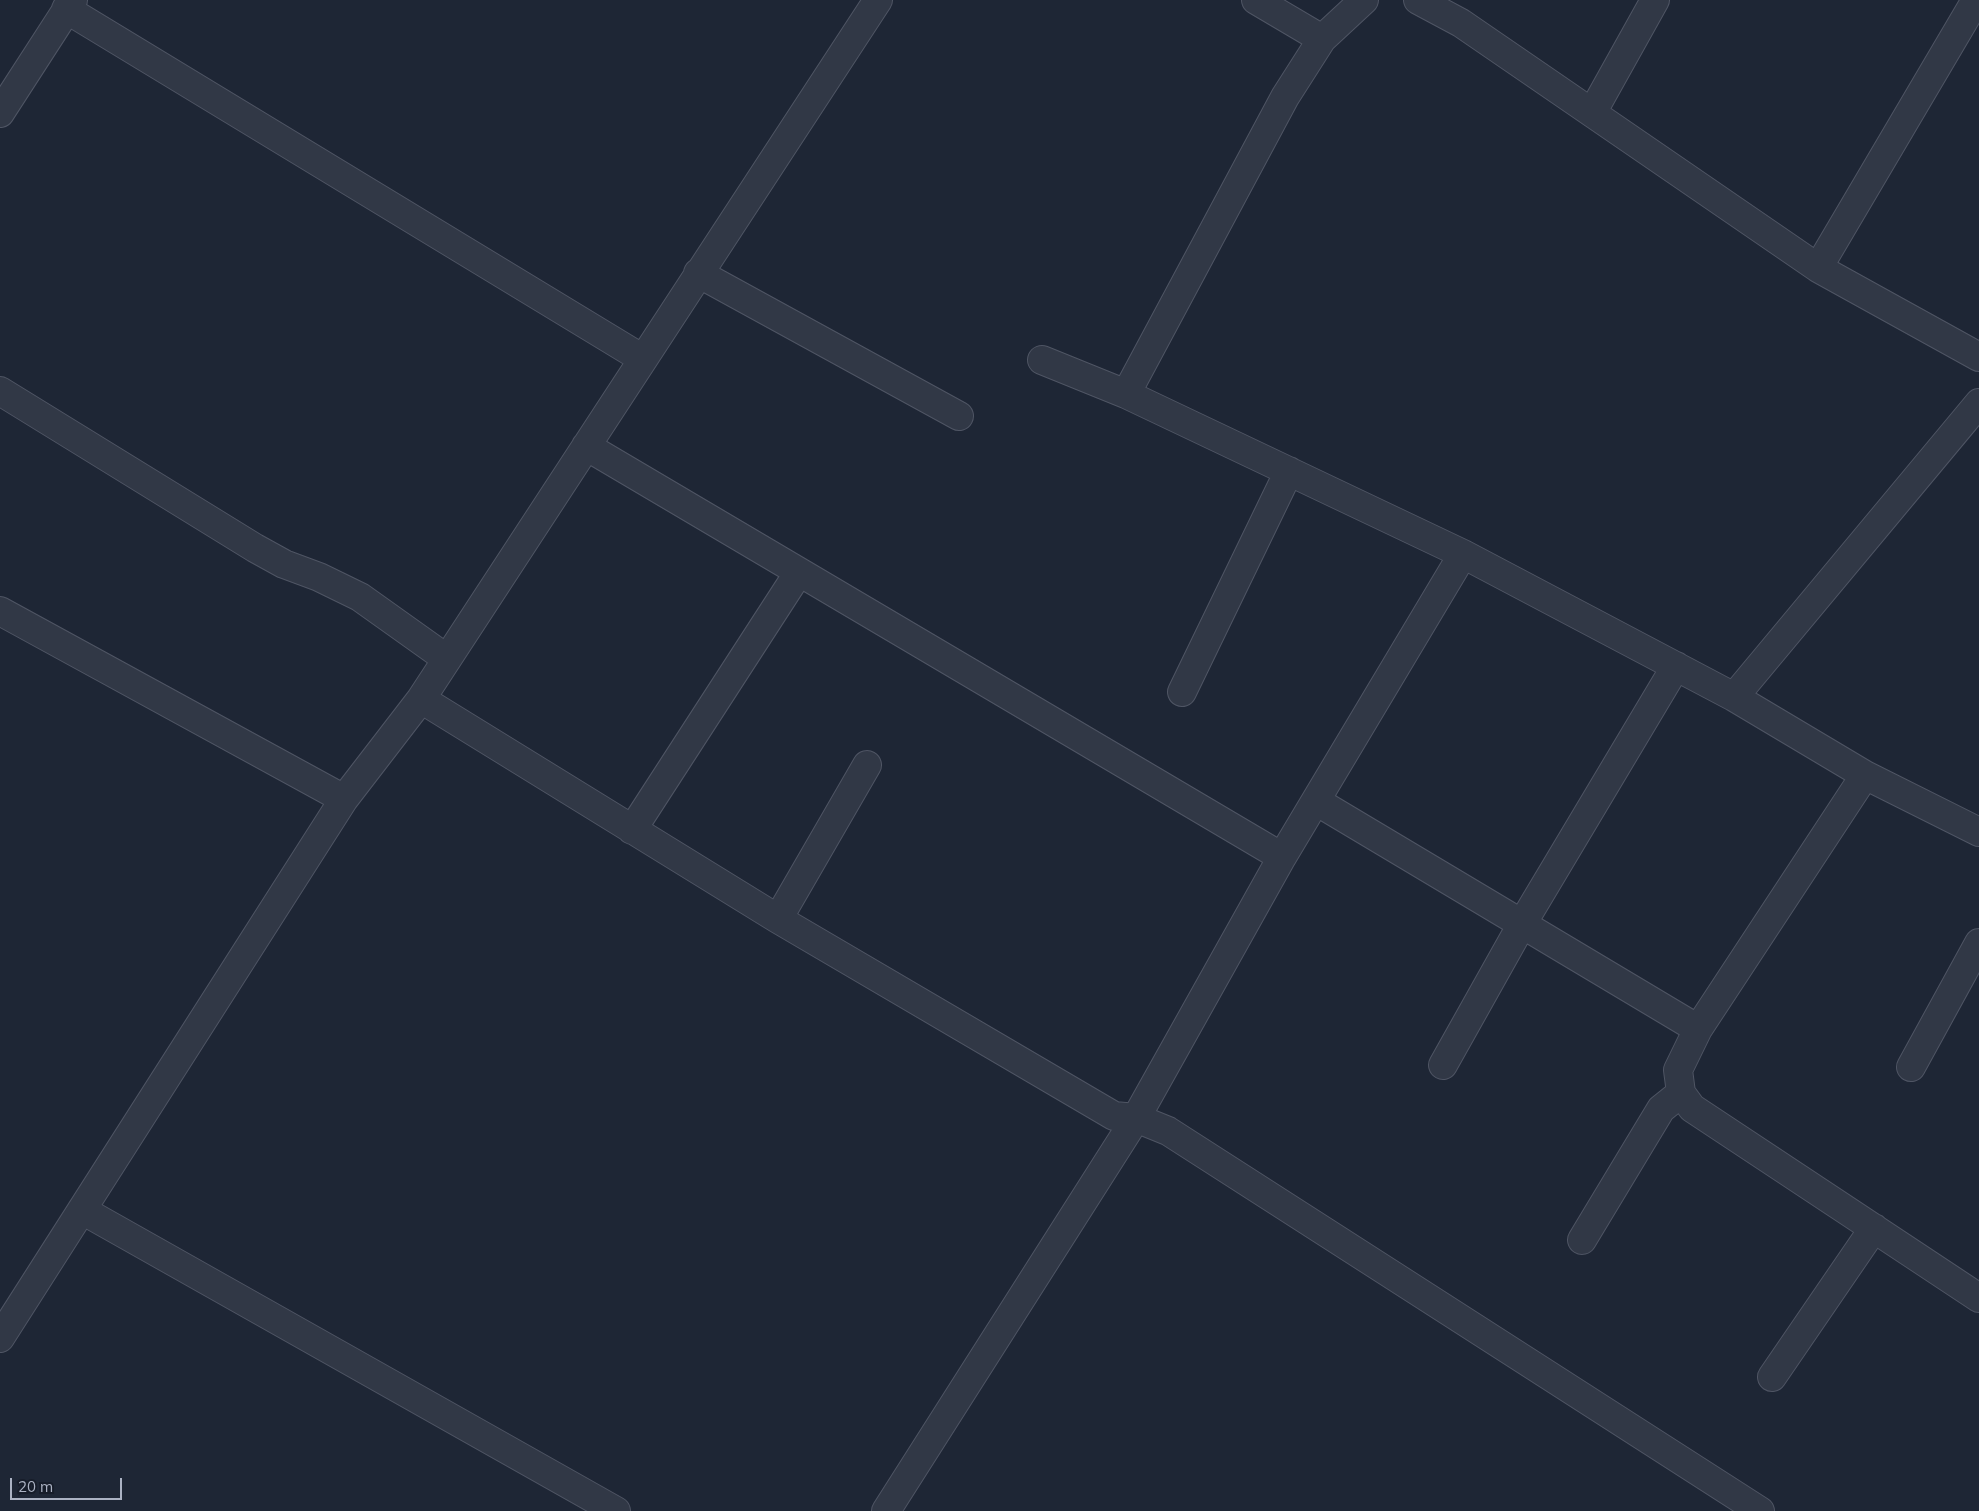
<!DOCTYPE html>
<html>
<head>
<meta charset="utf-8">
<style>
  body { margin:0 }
  #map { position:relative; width:1979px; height:1511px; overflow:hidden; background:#1e2635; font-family:Mulish,sans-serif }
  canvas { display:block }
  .scale { position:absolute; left:10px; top:1478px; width:112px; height:22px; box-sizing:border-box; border:2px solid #abb2c3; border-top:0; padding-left:6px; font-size:15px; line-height:18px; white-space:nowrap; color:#abb2c3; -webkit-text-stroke:4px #171d2a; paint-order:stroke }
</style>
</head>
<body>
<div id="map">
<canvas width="1979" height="1511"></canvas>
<div class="scale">20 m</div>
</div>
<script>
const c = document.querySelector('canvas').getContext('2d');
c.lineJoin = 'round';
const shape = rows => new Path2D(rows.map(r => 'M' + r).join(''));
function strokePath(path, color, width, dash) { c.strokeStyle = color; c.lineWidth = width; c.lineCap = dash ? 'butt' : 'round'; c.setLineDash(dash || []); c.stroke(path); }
const minor = shape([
  [1256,0,1322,39],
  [1418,0,1461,23,1818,268,1979,357],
  [66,9,643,359],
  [0,113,73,0],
  [1592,113,1655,0],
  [1818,268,1976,0],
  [698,273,959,416],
  [1042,360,1126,394,1463,554,1734,697,1865,775,1979,832],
  [0,391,255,548,284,564,319,577,360,597,447,659],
  [1126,394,1285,97,1322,39,1364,0],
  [586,446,1282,857],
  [0,611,344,799],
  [1182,692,1289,471],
  [1734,697,1979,403],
  [421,699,778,919,1114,1116,1136,1118,1168,1131,1760,1511],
  [1865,775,1698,1029,1678,1070,1681,1093,1692,1108,1979,1298],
  [1316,801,1698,1029],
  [632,830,799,572],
  [778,919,867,765],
  [1443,1065,1522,924,1676,666],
  [1911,1067,1979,943],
  [82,1210,616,1511],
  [1582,1240,1661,1109,1681,1093],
  [0,1338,344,799,421,699,878,0],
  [1772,1377,1874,1228],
  [886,1511,1136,1118,1282,857,1463,554]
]);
strokePath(minor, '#4f5564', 30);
strokePath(minor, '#313846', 28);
</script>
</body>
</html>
